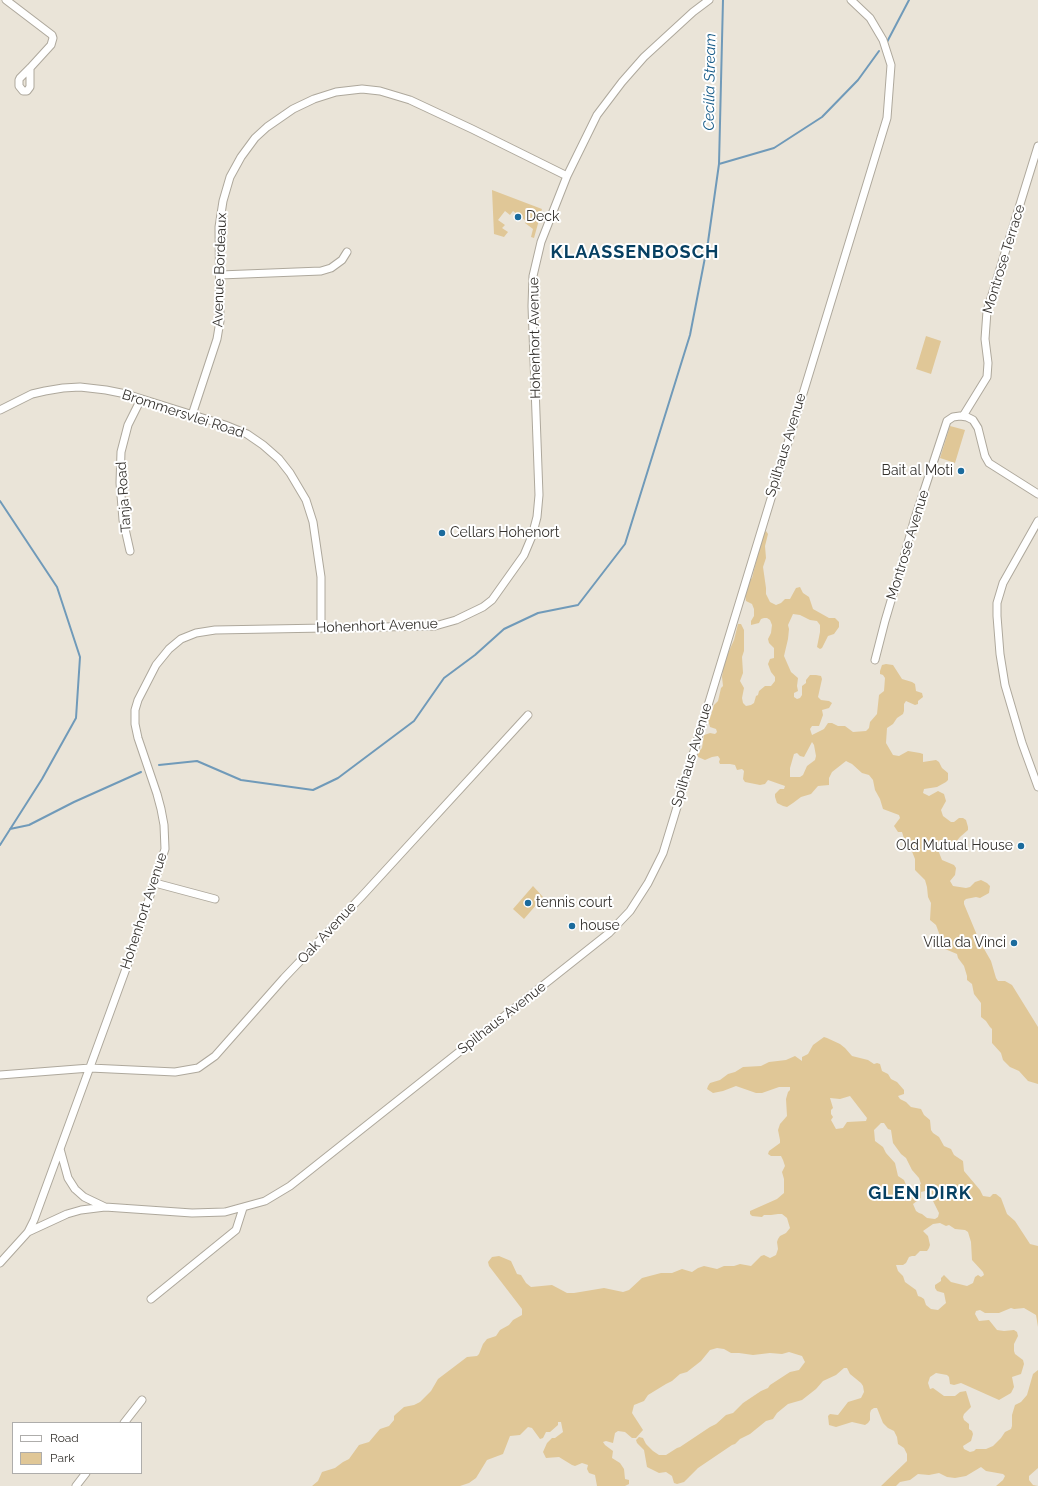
<!DOCTYPE html>
<html>
<head>
<meta charset="utf-8">
<style>
  body { margin:0 }
  #map { position:relative; width:1038px; height:1486px; overflow:hidden; background:#eae4d8; font-family:Raleway,sans-serif }
  canvas { display:block }
  .legend { position:absolute; left:12px; top:1422px; width:130px; height:52px; box-sizing:border-box; background:#fff; border:1px solid #aeadab; margin:0; padding:5px 7px; list-style:none; font-size:12px; color:#35322e }
  .legend li { display:flex; align-items:center; gap:8px; height:20px }
  .legend b { width:20px; border:1px solid #aeadab }
</style>
</head>
<body>
<div id="map">
<canvas width="1038" height="1486"></canvas>
<ul class="legend">
<li><b style="height:5px;background:#fff"></b>Road</li>
<li><b style="height:11px;background:#e0c797"></b>Park</li>
</ul>
</div>
<script>
const c = document.querySelector('canvas').getContext('2d');
c.lineJoin = 'round';
function fill(path, color) { c.fillStyle = color; c.fill(path, 'evenodd'); }
const shape = rows => new Path2D(rows.map(r => 'M' + r).join(''));
function strokePath(path, color, width, dash) { c.strokeStyle = color; c.lineWidth = width; c.lineCap = dash ? 'butt' : 'round'; c.setLineDash(dash || []); c.stroke(path); }
function write(font, color, halo, rows, align = 'center') {
  c.font = font + ' Raleway,sans-serif'; c.lineWidth = 4; c.setLineDash([]); c.textBaseline = 'middle'; c.strokeStyle = halo; c.fillStyle = color; for (const [text, x, y, turn = 0] of rows) {
    c.save(); c.translate(x, y); c.rotate((+turn || 0) * Math.PI / 180); c.textAlign = isNaN(turn) ? turn : align; if (halo) c.strokeText(text, 0, 0); c.fillText(text, 0, 0); c.restore();
  }
}
const green = shape([
  [492,190,542,209,534,238,531,237,533,229,525,223,526,221,513,211,510,215,505,211,498,220,505,225,502,228,508,232,504,237,494,234],
  [926,336,941,341,931,374,916,369],
  [950,426,965,430,955,463,940,458],
  [766,531,768,534,765,546,766,558,763,567,766,588,766,594,770,602,776,605,781,603,785,599,790,599,796,588,800,587,803,593,809,597,813,609,829,618,835,618,839,622,839,627,834,634,828,636,822,648,820,649,817,647,820,632,820,625,817,621,810,620,800,615,793,614,788,625,789,629,788,639,784,656,791,672,798,678,797,686,798,691,794,693,794,697,797,699,800,698,802,695,802,686,806,683,806,680,810,675,816,675,821,676,822,679,818,697,821,700,829,701,832,703,829,708,822,710,823,715,819,726,812,726,810,729,812,735,824,729,828,723,832,723,838,726,845,726,853,732,866,731,869,728,870,722,877,714,879,695,884,691,885,678,883,675,880,674,880,671,882,665,886,664,893,665,902,679,912,682,915,684,916,691,922,693,923,697,918,701,918,704,915,705,906,701,904,704,904,711,903,714,897,718,893,724,887,728,886,743,893,755,899,756,908,751,920,753,923,754,923,762,936,760,939,762,942,768,948,773,948,780,946,782,937,787,924,789,923,793,929,796,938,791,944,794,946,801,941,810,943,816,951,822,954,822,959,818,963,818,966,820,968,827,968,830,960,837,955,843,942,845,939,847,938,850,942,860,954,865,956,868,955,875,950,881,953,886,966,888,970,887,975,882,981,880,987,883,990,886,989,893,980,898,976,897,966,899,964,901,964,904,979,940,991,961,996,978,998,981,1005,981,1012,985,1038,1027,1038,1084,1028,1081,1019,1071,1010,1067,1003,1060,1001,1053,992,1043,992,1029,990,1027,986,1021,981,1017,981,1003,974,994,972,984,967,980,967,976,964,966,958,958,957,954,945,949,936,925,930,920,931,903,928,897,927,887,925,880,915,870,915,859,911,849,906,845,902,832,898,832,894,826,900,818,899,815,883,809,880,799,875,790,873,780,869,775,862,773,852,764,846,761,832,772,829,778,829,785,818,786,811,794,801,797,793,803,787,807,783,806,777,803,775,797,775,794,780,789,784,789,785,786,768,780,765,784,760,785,745,782,743,779,744,771,742,769,737,770,735,765,730,764,720,764,719,762,720,759,718,756,712,757,705,760,698,757,698,753,702,748,704,735,710,733,715,734,717,732,716,729,710,727,708,720,711,715,714,705,718,701,721,688,723,686,722,677,724,662,734,640,738,624,741,624,744,630,744,651,742,657,743,673,740,681,744,688,742,698,743,703,746,706,751,705,754,703,756,696,758,695,759,691,765,686,771,686,775,681,775,677,771,672,768,664,770,659,774,658,774,648,769,643,768,639,771,633,772,625,770,620,767,618,764,618,761,619,759,623,751,625,751,621,754,616,754,609,752,604,746,601,745,595,748,581,752,578,756,562,757,559,756,552,763,534],
  [812,742,814,745,816,756,815,760,807,766,803,775,800,777,790,777,790,768,794,754,797,753,800,756,804,757],
  [533,886,543,897,524,919,513,909],
  [824,1037,827,1038,840,1044,845,1048,852,1056,868,1060,874,1064,877,1063,880,1064,882,1071,888,1074,891,1079,897,1082,904,1090,904,1094,898,1096,900,1099,906,1102,911,1107,921,1109,924,1115,930,1120,931,1130,933,1133,939,1137,944,1146,951,1149,954,1155,963,1161,964,1171,980,1190,983,1196,990,1197,993,1194,996,1194,1001,1198,1007,1214,1015,1221,1030,1244,1038,1246,1038,1327,1036,1315,1024,1308,1014,1309,1011,1308,999,1313,985,1313,980,1310,976,1311,975,1314,979,1321,989,1320,997,1330,1004,1331,1014,1330,1017,1332,1018,1336,1014,1344,1014,1351,1015,1354,1023,1360,1024,1364,1021,1374,1012,1377,1014,1387,1011,1393,999,1400,961,1383,954,1385,950,1384,949,1377,947,1375,936,1373,930,1377,928,1383,930,1389,933,1388,944,1396,955,1396,960,1392,966,1391,971,1407,964,1414,963,1417,964,1420,969,1424,969,1429,972,1431,973,1434,971,1441,963,1446,964,1449,970,1452,974,1451,976,1449,986,1449,993,1446,1001,1438,1005,1432,1011,1429,1012,1426,1012,1415,1015,1405,1021,1402,1027,1395,1033,1374,1038,1370,1038,1468,1029,1476,1029,1480,1033,1485,1038,1486,996,1486,1003,1480,1005,1476,1003,1474,986,1471,981,1467,966,1476,955,1478,947,1477,939,1473,929,1475,918,1474,910,1480,900,1482,896,1486,881,1486,907,1461,907,1454,904,1448,898,1444,897,1437,894,1431,888,1428,883,1423,877,1408,874,1408,871,1410,870,1413,870,1420,868,1423,865,1425,852,1422,836,1427,829,1425,828,1416,830,1414,838,1415,848,1402,861,1398,864,1392,863,1386,861,1383,850,1374,847,1368,844,1368,836,1375,823,1381,816,1389,802,1400,788,1404,777,1413,773,1419,766,1421,750,1434,740,1439,735,1444,732,1445,698,1468,684,1482,677,1484,674,1483,672,1476,666,1472,659,1473,647,1467,644,1450,637,1443,636,1440,639,1437,643,1438,646,1444,653,1451,659,1455,666,1455,677,1448,680,1447,710,1427,716,1424,726,1415,733,1413,743,1403,761,1391,768,1388,770,1385,790,1372,799,1370,805,1362,802,1356,789,1352,782,1354,770,1353,753,1355,739,1353,731,1353,724,1349,717,1348,710,1350,701,1361,687,1372,680,1374,672,1381,666,1384,648,1395,644,1401,634,1405,632,1413,643,1430,636,1438,632,1438,625,1432,618,1431,615,1433,613,1443,606,1441,603,1442,605,1445,613,1451,612,1458,620,1463,624,1469,625,1479,629,1480,629,1484,625,1486,597,1486,595,1475,589,1473,587,1469,588,1465,582,1463,575,1466,572,1465,559,1457,546,1458,543,1452,547,1443,552,1438,555,1438,563,1432,561,1422,558,1422,558,1425,550,1432,546,1432,543,1438,540,1439,532,1428,528,1427,520,1435,510,1436,503,1454,487,1460,476,1478,469,1483,460,1486,312,1486,318,1481,322,1472,335,1468,343,1462,349,1459,359,1445,369,1442,380,1429,389,1426,394,1420,394,1416,396,1414,404,1407,414,1405,420,1402,431,1391,438,1379,467,1357,477,1356,479,1354,483,1344,487,1339,496,1336,500,1330,509,1325,513,1320,522,1315,522,1309,489,1266,488,1262,492,1257,499,1256,511,1261,517,1274,521,1275,526,1283,531,1287,552,1285,567,1293,574,1293,604,1288,623,1292,629,1290,642,1278,661,1273,672,1273,682,1269,692,1272,698,1268,704,1266,717,1269,724,1266,734,1266,740,1264,751,1266,761,1256,764,1255,770,1258,776,1255,778,1249,777,1242,778,1239,780,1236,786,1233,790,1228,787,1218,782,1214,778,1214,771,1215,764,1215,762,1217,752,1216,750,1214,750,1211,777,1199,784,1193,784,1179,782,1172,785,1166,783,1160,781,1156,771,1156,768,1154,769,1151,780,1143,780,1140,778,1130,780,1124,787,1116,786,1099,788,1092,790,1090,790,1087,779,1087,762,1093,756,1093,736,1086,723,1091,713,1093,707,1089,708,1086,710,1083,720,1080,728,1074,735,1072,743,1067,761,1066,769,1062,786,1060,795,1056,802,1061,802,1057,808,1054,813,1045],
  [850,1096,867,1118,866,1121,847,1122,843,1128,836,1129,831,1120,833,1117,831,1114,831,1110,833,1108,830,1098,840,1099],
  [881,1123,884,1123,888,1129,891,1130,893,1143,901,1154,906,1158,912,1170,919,1178,921,1184,918,1186,915,1186,908,1190,904,1180,898,1176,895,1163,886,1153,883,1147,875,1141,874,1130],
  [925,1191,933,1201,939,1213,938,1217,935,1219,927,1218,922,1214,919,1213,916,1211,913,1204,921,1198,921,1192],
  [940,1223,946,1226,949,1225,955,1229,965,1230,968,1232,971,1242,972,1260,983,1272,984,1275,981,1277,978,1275,975,1277,973,1283,967,1286,951,1282,944,1275,941,1278,941,1281,935,1285,935,1288,937,1291,944,1293,946,1303,938,1310,931,1309,926,1305,924,1299,921,1297,918,1296,916,1290,905,1282,903,1276,898,1271,896,1265,903,1265,906,1263,909,1257,912,1256,915,1256,920,1251,927,1251,929,1248,930,1245,928,1236,923,1231,933,1224]
]);
const stream = shape([
  [887,42,909,0],
  [719,164,723,0],
  [0,501,57,587,80,657,76,718,42,779,0,845],
  [159,765,197,761,241,780,313,790,338,778,414,721,444,678,475,655,504,629,538,613,578,605,625,544,690,335,708,242,719,164,774,148,822,117,858,80,879,51],
  [10,829,29,825,74,802,141,772]
]);
const minor = shape([
  [6,0,52,35,53,38,51,45,30,68,20,78,19,80,19,86,23,91,27,91,30,87,30,68],
  [220,275,321,271,331,268,342,260,347,252],
  [0,410,32,394,45,391,63,388,80,387,106,390,126,394,225,425,247,434,263,445,279,459,290,473,306,500,313,522,321,577,321,628],
  [192,415,217,339,220,321,219,227,223,201,230,177,241,157,255,138,267,127,293,109,314,99,336,92,362,89,380,91,410,100,425,107,472,129,567,176],
  [963,416,987,377,988,363,985,339,987,311,1038,146],
  [1038,521,1003,583,997,603,997,616,1000,654,1005,685,1022,743,1038,787],
  [130,551,123,520,120,483,121,452,128,425,141,399],
  [875,660,885,621,904,557,914,521,947,421,953,417,960,416,967,417,973,420,978,428,985,456,989,463,1038,494],
  [155,883,215,899],
  [0,1075,90,1068,175,1072,198,1068,215,1056,284,978,362,896,528,715],
  [60,1149,68,1178,75,1189,84,1197,105,1207],
  [28,1232,67,1214,81,1210,105,1207,192,1213,225,1212,265,1201,290,1186,609,933,630,911,648,883,663,853,887,118,891,65,883,40,870,18,851,0],
  [0,1263,28,1232,34,1220,131,955,165,849,164,825,161,809,157,794,138,738,135,724,135,710,138,700,156,665,169,649,181,639,196,633,215,630,435,626,456,620,483,607,492,600,524,555,532,536,537,517,539,495,532,306,533,276,541,242,567,176,597,115,622,82,644,57,693,12,709,0],
  [151,1299,236,1230,243,1208],
  [124,1423,142,1400],
  [76,1486,86,1473]
]);
const markers = [
  [518,217,4,"#1b6b9d"],
  [961,471,4,"#1b6b9d"],
  [442,533,4,"#1b6b9d"],
  [1021,846,4,"#1b6b9d"],
  [528,903,4,"#1b6b9d"],
  [572,926,4,"#1b6b9d"],
  [1014,943,4,"#1b6b9d"]
];
const poiNames = [
  ["Deck",526,217],
  ["Bait al Moti",953,471,"right"],
  ["Cellars Hohenort",450,533],
  ["Old Mutual House",1013,846,"right"],
  ["tennis court",536,903],
  ["house",580,926],
  ["Villa da Vinci",1006,943,"right"]
];
const streetNames = [
  ["Montrose Terrace",1004,259,-73],
  ["Avenue Bordeaux",220,270,-88],
  ["Hohenhort Avenue",535,338,-91],
  ["Brommersvlei Road",183,414,18],
  ["Spilhaus Avenue",786,445,-73],
  ["Tanja Road",124,497,-94],
  ["Montrose Avenue",908,545,-73],
  ["Hohenhort Avenue",377,626,-2],
  ["Spilhaus Avenue",692,755,-73],
  ["Hohenhort Avenue",144,911,-72],
  ["Oak Avenue",327,933,-47],
  ["Spilhaus Avenue",502,1018,-38]
];
const waterNames = [
  ["Cecilia Stream",710,82,-89]
];
const districtNames = [
  ["KLAASSENBOSCH",635,253],
  ["GLEN DIRK",920,1194]
];
fill(green, '#e0c797');
strokePath(stream, '#709ab9', 2);
strokePath(minor, '#aea89c', 9);
strokePath(minor, '#fff', 7);
for (const [x, y, r, color] of markers) { const dot = new Path2D(); dot.arc(x, y, r, 0, 2 * Math.PI); c.fillStyle = color; c.fill(dot); strokePath(dot, '#fff', 1.5); }
write('14px', '#35322e', '#fff', poiNames, 'left');
write('14px', '#35322e', '#fff', streetNames);
write('italic 15px', '#185c88', '#fff', waterNames);
c.letterSpacing = '1px';
write('bold 18px', '#074062', '#fff', districtNames);
c.letterSpacing = '0px';
</script>
</body>
</html>
